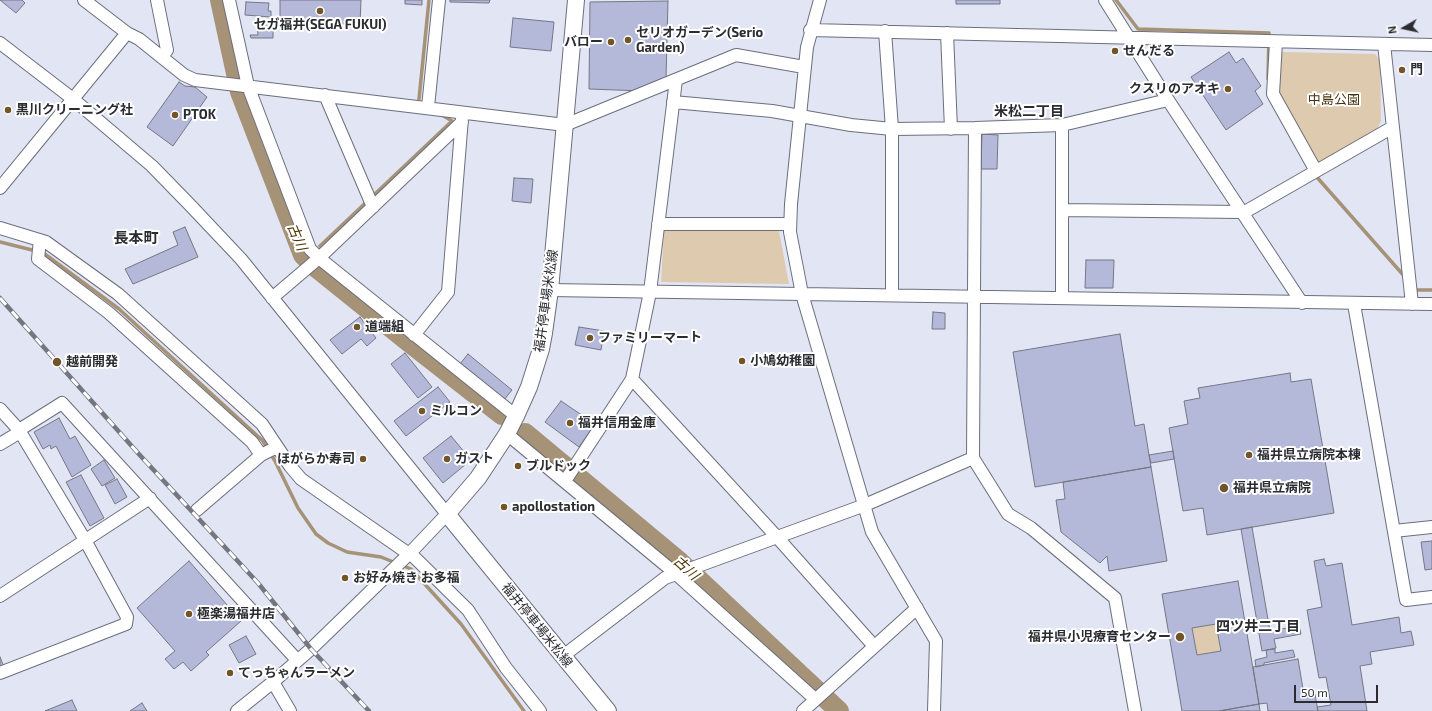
<!DOCTYPE html>
<html>
<head>
<meta charset="utf-8">
<style>
  body { margin:0 }
  #map { position:relative; width:1432px; height:711px; overflow:hidden; background:#e2e5f4; font-family:"Exo 2",sans-serif }
  canvas { display:block }
  .north { position:absolute; left:1384px; top:8px; width:40px; height:40px; -webkit-text-stroke:3px #fff; paint-order:stroke; rotate:261deg; font-size:11px; font-weight:700; line-height:16px; text-align:center; color:#2b2c32 }
  .north::after { content:''; display:block; margin:auto; width:14px; height:18px; background:#2b2c32; clip-path:polygon(50% 0,100% 100%,50% 72%,0 100%) }
  .scale { position:absolute; left:1294px; top:685px; width:84px; height:18px; box-sizing:border-box; border:2px solid #2b2c32; border-top:0; padding-left:5px; font-size:12px; line-height:14px; white-space:nowrap; color:#2b2c32; -webkit-text-stroke:3px #fff; paint-order:stroke }
</style>
</head>
<body>
<div id="map">
<canvas width="1432" height="711"></canvas>
<div class="north">N</div>
<div class="scale">50 m</div>
</div>
<script>
const c = document.querySelector('canvas').getContext('2d');
c.lineJoin = 'round';
function fill(path, color) { c.fillStyle = color; c.fill(path, 'evenodd'); }
const shape = rows => new Path2D(rows.map(r => 'M' + r).join(''));
function strokePath(path, color, width, dash) { c.strokeStyle = color; c.lineWidth = width; c.lineCap = dash ? 'butt' : 'round'; c.setLineDash(dash || []); c.stroke(path); }
function write(font, color, halo, rows, align = 'center') {
  c.font = font + ' "Exo 2","Noto Sans JP",sans-serif'; c.lineWidth = 4; c.setLineDash([]); c.textBaseline = 'middle'; c.strokeStyle = halo; c.fillStyle = color; for (const [text, x, y, turn = 0] of rows) {
    c.save(); c.translate(x, y); c.rotate((+turn || 0) * Math.PI / 180); c.textAlign = isNaN(turn) ? turn : align; if (halo) c.strokeText(text, 0, 0); c.fillText(text, 0, 0); c.restore();
  }
}
const green = shape([
  [1282,52,1375,54,1380,60,1381,121,1377,129,1316,165,1277,95],
  [664,230,779,231,789,284,661,282],
  [1216,624,1221,651,1197,655,1192,628]
]);
const stream = shape([
  [1116,0,1138,29,1269,33,1268,79],
  [419,99,429,0],
  [1315,175,1405,277],
  [0,242,36,251],
  [320,246,452,121,442,115],
  [42,252,119,309,263,441,275,461,298,508,316,534,328,543,347,552,381,557,411,569,461,624,524,711],
  [1413,288,1415,290,1432,290]
]);
const river = shape([
  [220,0,240,92,303,255,314,266,406,340,502,415],
  [525,433,680,562,839,711]
]);
const building = shape([
  [0,0,22,0,25,3,16,13,0,0],
  [280,0,361,0,360,24,295,23,295,28,280,28,280,0],
  [405,0,422,0,422,5,405,4,405,0],
  [450,0,490,0,489,3,450,2,450,0],
  [956,0,1000,0,1000,4,956,4,956,0],
  [668,1,666,79,643,91,589,89,590,2,668,1],
  [246,2,269,3,268,11,271,11,271,17,245,15,246,2],
  [513,18,554,22,551,51,510,47,513,18],
  [257,22,273,22,273,38,251,38,250,35,258,35,257,22],
  [1229,52,1236,63,1243,58,1261,86,1255,91,1263,104,1226,130,1191,77,1229,52],
  [179,82,185,86,195,87,207,97,173,146,147,127,179,82],
  [982,134,998,135,997,169,981,169,982,134],
  [514,178,533,179,531,203,512,201,514,178],
  [185,227,198,257,133,284,125,269,178,245,173,232,185,227],
  [1086,260,1114,260,1113,288,1085,288,1086,260],
  [933,312,945,313,945,329,932,329,933,312],
  [360,317,376,338,367,346,361,339,342,354,330,340,360,317],
  [579,327,604,331,601,350,575,345,579,327],
  [1120,334,1135,426,1144,424,1151,467,1035,487,1013,352,1120,334],
  [405,353,432,387,418,398,391,364,405,353],
  [468,354,512,390,504,400,460,364,468,354],
  [1290,373,1291,382,1311,379,1334,513,1207,535,1203,508,1183,511,1169,428,1188,424,1184,401,1200,398,1198,388,1290,373],
  [438,387,450,402,406,436,394,421,438,387],
  [561,401,595,424,579,447,545,422,561,401],
  [59,418,70,439,75,436,91,465,72,477,56,446,51,449,50,445,43,449,34,432,59,418],
  [451,436,471,460,443,483,423,458,451,436],
  [1173,451,1174,459,1151,463,1149,455,1173,451],
  [104,460,115,478,102,486,91,469,104,460],
  [1151,467,1167,561,1109,571,1107,556,1100,563,1061,532,1056,500,1065,499,1063,482,1151,467],
  [81,475,104,518,90,526,66,482,81,475],
  [117,479,127,497,115,504,105,485,117,479],
  [1252,527,1270,631,1299,626,1301,634,1274,639,1276,648,1262,651,1241,529,1252,527],
  [1432,541,1432,569,1425,570,1421,542,1432,541],
  [1324,559,1326,566,1342,563,1352,625,1399,617,1401,633,1411,631,1414,645,1370,652,1372,664,1360,666,1367,711,1318,711,1317,707,1331,705,1326,677,1319,678,1307,610,1322,607,1314,561,1324,559],
  [189,561,241,621,206,652,209,655,191,671,183,662,174,669,165,659,175,651,137,608,189,561],
  [1238,581,1259,704,1219,711,1182,711,1162,594,1238,581],
  [1216,624,1221,651,1197,655,1192,628,1216,624],
  [246,636,256,654,239,663,229,645,246,636],
  [1275,649,1275,653,1293,650,1295,657,1264,663,1264,665,1256,667,1255,660,1267,657,1266,650,1275,649],
  [0,657,4,667,0,668,0,657],
  [1298,659,1304,695,1315,694,1318,711,1268,711,1267,703,1259,704,1253,667,1298,659],
  [72,700,77,711,45,711,72,700],
  [142,703,147,711,130,711,142,703],
  [1259,704,1260,711,1219,711,1259,704]
]);
const minor = shape([
  [157,0,167,50,162,57],
  [229,0,248,86,310,249,319,258,516,416],
  [820,0,807,47,791,204,790,232,802,294,872,532,936,641,934,711],
  [1105,0,1168,100,1302,303],
  [810,30,1432,45],
  [885,31,892,129,892,295],
  [127,33,139,39,184,75,195,80,565,125,736,55,804,67],
  [947,33,951,129],
  [1276,42,1273,94,1316,171],
  [0,43,73,99,152,166,190,205,241,259,447,514,410,553,311,649,273,682,237,711],
  [1384,44,1412,304],
  [325,95,373,207],
  [673,102,772,111,851,125,892,129,975,128,1062,125,1168,100],
  [428,107,439,0],
  [975,128,973,458,1008,514,1031,528,1115,598,1135,711],
  [0,188,127,33,84,0],
  [1062,210,1242,212],
  [1243,213,1393,127],
  [658,224,790,224],
  [0,228,46,242,118,294,262,424,290,466,301,479,409,554],
  [40,240,38,259,109,313,252,442,261,455],
  [550,290,1432,304],
  [272,298,319,258,462,122],
  [1062,298,1062,125],
  [1354,304,1406,600,1432,597],
  [414,335,448,292,462,118],
  [632,379,776,536,874,646],
  [0,409,19,430,85,540,127,617,126,624,0,673],
  [19,430,62,403,297,660],
  [507,434,675,573,815,699],
  [0,444,20,432],
  [565,481,632,379,650,292,676,80],
  [197,510,261,455,277,447],
  [1394,531,1432,527],
  [410,553,468,610,506,668,540,711],
  [0,596,150,498],
  [563,656,665,578,865,505,973,458],
  [273,682,290,711],
  [803,711,917,608]
]);
const major = shape([
  [576,0,550,290,544,333,541,349,529,387,516,416,507,434,478,478,447,514,608,711]
]);
const rail = shape([
  [0,298,137,452,258,583,311,649,369,711]
]);
const markers = [
  [320,11,4,"#715528"],
  [628,40,4,"#715528"],
  [611,42,4,"#715528"],
  [1115,51,4,"#715528"],
  [1402,70,4,"#715528"],
  [1228,89,4,"#715528"],
  [8,110,4,"#715528"],
  [175,115,4,"#715528"],
  [357,327,4,"#715528"],
  [590,338,4,"#715528"],
  [742,361,4,"#715528"],
  [57,362,5,"#715528"],
  [422,411,4,"#715528"],
  [570,423,4,"#715528"],
  [1249,455,4,"#715528"],
  [363,459,4,"#715528"],
  [447,459,4,"#715528"],
  [518,466,4,"#715528"],
  [1224,488,5,"#715528"],
  [504,507,4,"#715528"],
  [345,578,4,"#715528"],
  [189,614,4,"#715528"],
  [1180,637,5,"#715528"],
  [230,673,4,"#715528"]
];
const poiNames = [
  ["セガ福井(SEGA FUKUI)",320,25,"center"],
  ["セリオガーデン(Serio",636,33],
  ["Garden)",636,48],
  ["バロー",603,42,"right"],
  ["せんだる",1123,51],
  ["門",1410,70],
  ["クスリのアオキ",1220,89,"right"],
  ["黒川クリーニング社",16,110],
  ["PTOK",183,115],
  ["道端組",365,327],
  ["ファミリーマート",598,338],
  ["小鳩幼稚園",750,361],
  ["越前開発",66,362],
  ["ミルコン",430,411],
  ["福井信用金庫",578,423],
  ["福井県立病院本棟",1257,455],
  ["ほがらか寿司",355,459,"right"],
  ["ガスト",455,459],
  ["ブルドック",526,466],
  ["福井県立病院",1233,488],
  ["apollostation",512,507],
  ["お好み焼き お多福",353,578],
  ["極楽湯福井店",197,614],
  ["福井県小児療育センター",1171,637,"right"],
  ["てっちゃんラーメン",238,673]
];
const parkNames = [
  ["中島公園",1334,100]
];
const streetNames = [
  ["福井停車場米松線",546,301,-82],
  ["福井停車場米松線",537,625,51]
];
const neighbourhoodNames = [
  ["米松二丁目",1029,111],
  ["四ツ井二丁目",1258,626]
];
const waterNames = [
  ["古川",297,237,67],
  ["古川",686,568,42]
];
const quarterNames = [
  ["長本町",136,238]
];
fill(green, '#ddcaaf');
strokePath(stream, '#a69377', 3.5);
strokePath(river, '#a69377', 20);
fill(building, '#b4b9d9');
strokePath(building, '#757784', 1);
strokePath(minor, '#6c6e7b', 14);
strokePath(major, '#6c6e7b', 18);
strokePath(minor, '#fff', 12);
strokePath(major, '#fff', 16);
strokePath(rail, '#747680', 4.5);
strokePath(rail, '#fff', 3, [9]);
for (const [x, y, r, color] of markers) { const dot = new Path2D(); dot.arc(x, y, r, 0, 2 * Math.PI); c.fillStyle = color; c.fill(dot); strokePath(dot, '#fff', 1.5); }
write('bold 13px', '#2b2c32', '#fff', poiNames, 'left');
write('13px', '#48320d', '#fff', parkNames);
write('13px', '#2b2c32', '#fff', streetNames);
write('bold 14px', '#2b2c32', '#fff', neighbourhoodNames);
write('italic 14px', '#4f3300', '#fff', waterNames);
write('bold 15px', '#2b2c32', '#fff', quarterNames);
</script>
</body>
</html>
